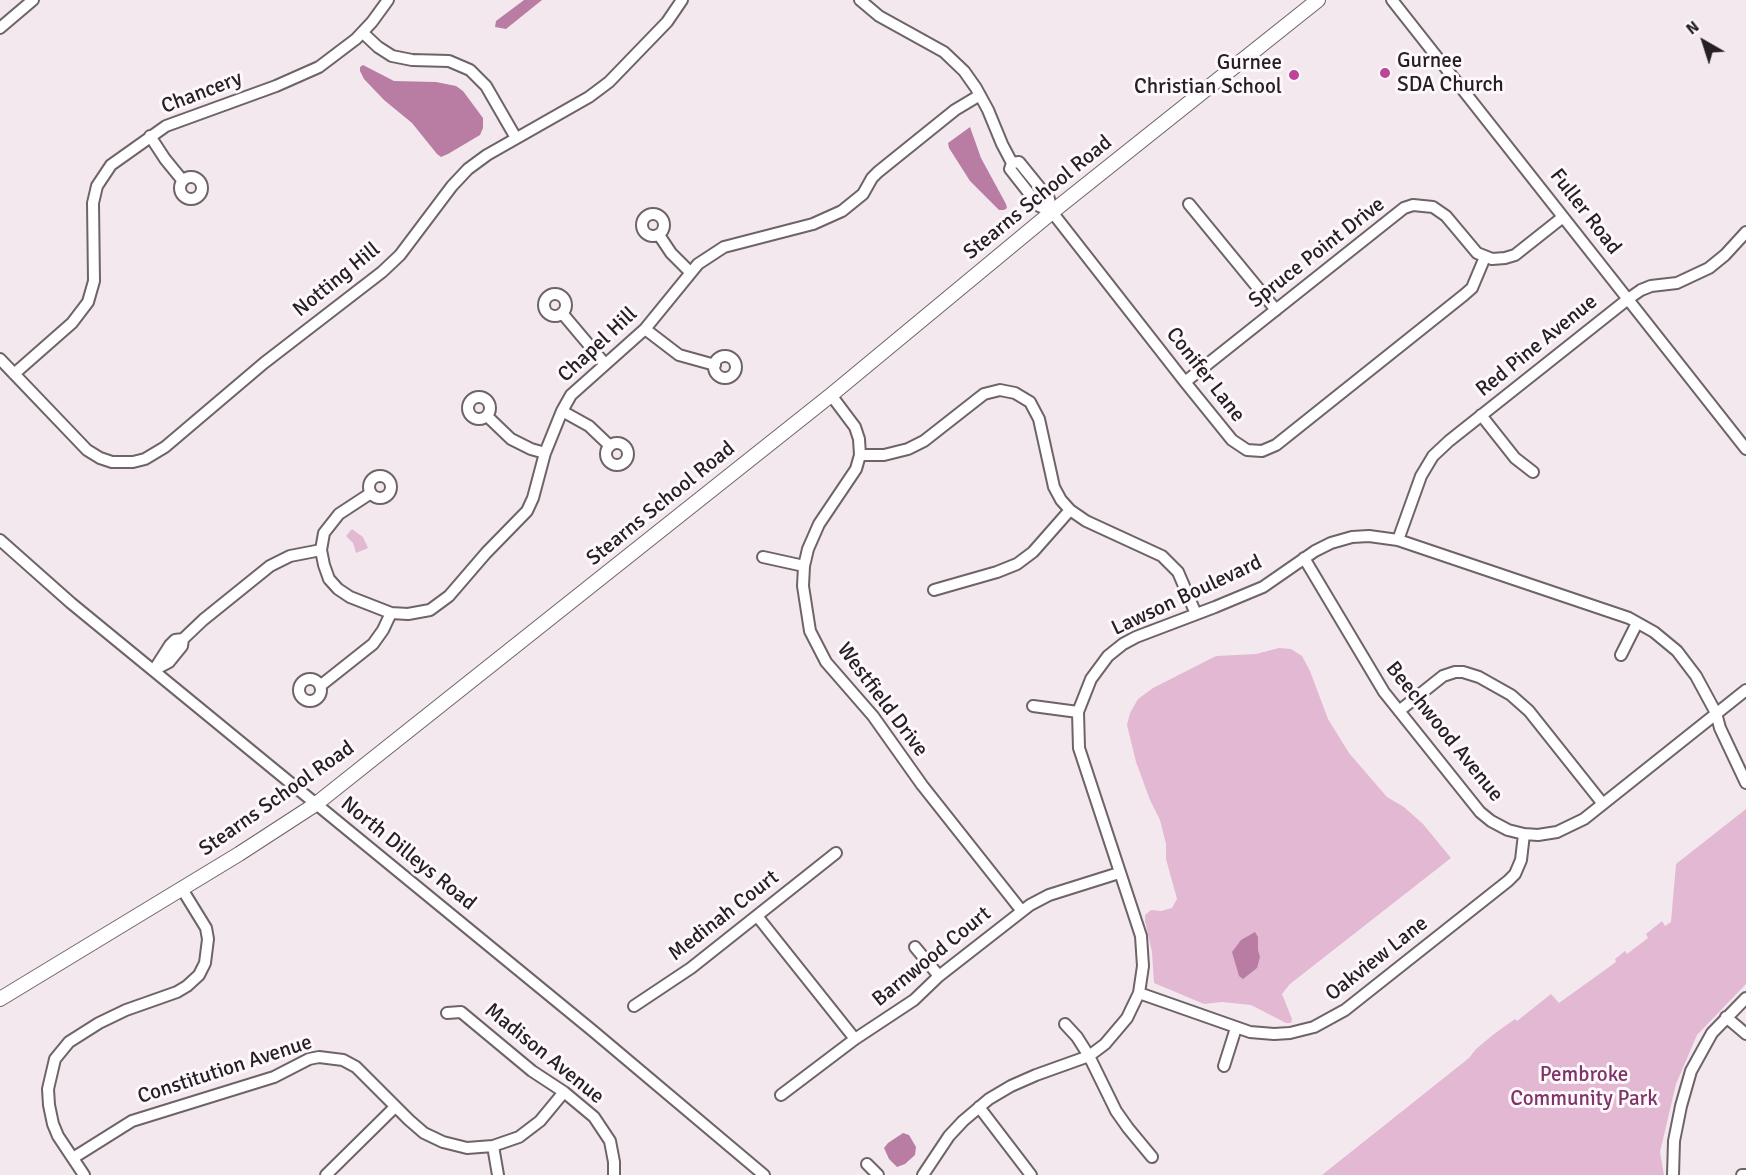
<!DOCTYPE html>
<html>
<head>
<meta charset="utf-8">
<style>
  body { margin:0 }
  #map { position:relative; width:1746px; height:1175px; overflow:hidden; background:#f4e8ef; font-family:Signika,sans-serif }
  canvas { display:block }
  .north { position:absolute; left:1674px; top:12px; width:60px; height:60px; -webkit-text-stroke:4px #fef7fb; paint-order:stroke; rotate:321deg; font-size:16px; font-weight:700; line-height:24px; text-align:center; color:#252023 }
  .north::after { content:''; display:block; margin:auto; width:21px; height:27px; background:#252023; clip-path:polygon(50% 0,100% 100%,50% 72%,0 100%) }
</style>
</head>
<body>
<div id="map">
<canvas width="1746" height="1175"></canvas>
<div class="north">N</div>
</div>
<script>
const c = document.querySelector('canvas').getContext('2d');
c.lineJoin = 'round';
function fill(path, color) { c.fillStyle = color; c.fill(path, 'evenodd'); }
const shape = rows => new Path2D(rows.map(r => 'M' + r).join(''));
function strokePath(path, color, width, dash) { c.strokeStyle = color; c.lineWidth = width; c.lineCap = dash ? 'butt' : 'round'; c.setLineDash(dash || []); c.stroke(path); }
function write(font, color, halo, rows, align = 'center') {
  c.font = font + ' Signika,sans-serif'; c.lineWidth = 6; c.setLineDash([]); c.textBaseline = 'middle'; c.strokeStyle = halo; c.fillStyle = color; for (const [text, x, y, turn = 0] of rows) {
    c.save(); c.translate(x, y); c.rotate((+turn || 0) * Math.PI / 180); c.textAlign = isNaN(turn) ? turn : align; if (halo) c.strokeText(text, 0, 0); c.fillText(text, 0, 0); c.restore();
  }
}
const green = shape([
  [352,529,363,537,368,548,356,553,353,543,346,536],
  [1279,648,1291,649,1302,656,1310,671,1328,719,1349,753,1387,797,1404,807,1423,824,1451,858,1290,984,1282,994,1292,1019,1291,1023,1286,1023,1251,1005,1222,1002,1204,1004,1154,983,1152,952,1145,921,1145,915,1151,910,1161,911,1172,908,1177,899,1166,859,1166,844,1160,820,1150,800,1136,762,1127,725,1130,713,1138,699,1153,688,1216,656,1256,654],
  [1746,809,1746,984,1697,1035,1676,1084,1660,1152,1664,1175,1322,1175,1469,1058,1476,1049,1494,1034,1515,1019,1517,1021,1551,994,1559,1003,1616,962,1615,959,1625,951,1627,954,1648,938,1646,934,1662,921,1665,926,1671,922,1676,864]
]);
const water = shape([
  [524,0,542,0,506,29,495,27,496,21],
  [363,65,394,81,436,82,456,86,463,91,483,118,483,128,480,135,448,154,441,157,437,154,412,123,384,100,364,79,360,71,360,67],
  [970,127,981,158,1006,204,1007,208,1004,210,999,210,970,181,949,148,948,143],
  [1255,932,1258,937,1258,950,1260,957,1257,968,1243,979,1239,976,1232,952,1241,940],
  [903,1133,909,1135,916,1147,915,1155,905,1164,897,1167,889,1159,884,1148,888,1143]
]);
const minor = shape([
  [860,0,879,16,944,52,964,71,976,88,988,110,1002,144,1012,163,1010,169,1039,206,1052,212],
  [1392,0,1746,449],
  [0,28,33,0],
  [363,33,378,47,392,56,412,60,449,61,470,70,486,86,516,138],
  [150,136,165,159,183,181],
  [1012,163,1019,162,1049,199,1052,212,1185,382,1232,440,1247,450,1262,451,1276,445,1464,295,1472,288,1485,257],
  '180 188a11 11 0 1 1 22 0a11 11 0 1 1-22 0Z',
  [1189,204,1276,310],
  '642 225a11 11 0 1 1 22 0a11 11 0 1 1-22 0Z',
  [659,235,671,253,690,272],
  '544 305a11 11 0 1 1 22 0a11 11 0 1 1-22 0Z',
  [562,313,605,364],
  [645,329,679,355,715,365],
  '714 367a11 11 0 1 1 22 0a11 11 0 1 1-22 0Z',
  [0,359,87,450,100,458,112,462,133,462,145,459,165,447,264,363,382,272,400,255,452,186,468,169,487,155,589,97,609,82,667,22,682,0],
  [14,374,72,323,88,302,94,281,93,203,97,186,111,165,166,126,276,86,319,67,356,39,372,22,388,0],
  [1185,382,1404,208,1413,205,1433,207,1446,216,1477,253,1492,259,1505,258,1515,255,1563,217],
  [831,395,855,427,859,439,860,455,856,469,819,524,808,549,804,566,803,586,810,631,826,662,873,716,922,785,1021,910],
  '468 408a11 11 0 1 1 22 0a11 11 0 1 1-22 0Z',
  [562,411,589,426,610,446],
  [1481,415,1515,458,1533,472],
  [487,416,511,439,531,449,545,453],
  '606 454a11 11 0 1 1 22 0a11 11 0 1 1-22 0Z',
  [860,455,884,455,908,449,924,441,984,394,1000,390,1015,393,1030,402,1039,419,1054,487,1061,500,1070,510,1086,521,1162,556,1178,572,1196,614],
  '369 487a11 11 0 1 1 22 0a11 11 0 1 1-22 0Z',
  [371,493,339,514,324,533,321,550,324,565,329,579,338,589,350,597,391,613,408,614,430,610,449,596,486,553,527,511,533,498,545,453,562,411,571,395,645,329,698,264,724,247,813,224,842,211,863,194,872,178,878,172,955,110,980,95],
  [0,540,71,603,593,1031,764,1175],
  [1398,540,1421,476,1433,456,1449,441,1628,299,1641,290,1651,286,1677,283,1709,268,1725,255,1746,232],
  [763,557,804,566],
  [1304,558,1384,692,1480,812,1491,821,1508,830,1524,834,1538,835,1557,832,1584,819,1746,690],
  [934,590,997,572,1017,564,1033,552,1070,510],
  [1621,655,1637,623],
  [154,670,169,662,182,646,183,639,203,620,270,566,290,556,321,550],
  [154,670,170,645,175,640,183,639],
  '299 690a11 11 0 1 1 22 0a11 11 0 1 1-22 0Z',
  [320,686,373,644,383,630,391,613],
  [1033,706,1078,712],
  [1399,711,1443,676,1455,672,1463,672,1479,677,1511,695,1529,711,1603,804],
  [757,916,855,1039],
  [915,947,939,976],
  [1139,993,1250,1032,1274,1034,1290,1033,1314,1027,1345,1010,1508,881,1515,874,1521,860,1524,834],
  [634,1006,691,968,836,853],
  [447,1013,461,1012,532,1071,564,1092,594,1117,610,1141,614,1162,614,1175],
  [1726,1017,1746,1034],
  [1065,1024,1077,1037,1089,1056,1116,1111,1128,1128,1152,1157],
  [1224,1066,1236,1028],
  [781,1095,855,1039,914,1000,939,976,1030,905,1049,895,1119,873],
  [979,1107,1031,1175],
  [493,1146,498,1175],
  [73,1158,132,1121,274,1077,309,1059,319,1057,343,1060,356,1067,409,1120,424,1133,443,1142,467,1148,493,1146,519,1137,540,1121,564,1092],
  [867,1164,878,1175],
  [84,1175,58,1136,53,1124,49,1105,48,1089,55,1059,69,1042,99,1023,126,1010,177,992,187,986,199,975,205,963,208,939,206,928,182,889],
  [326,1175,395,1107],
  [923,1175,949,1136,963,1121,989,1099,1011,1086,1036,1075,1089,1056,1105,1044,1127,1018,1139,993,1143,966,1141,936,1079,748,1078,712,1091,679,1108,656,1123,644,1136,637,1215,607,1263,587,1315,551,1331,543,1352,537,1369,536,1398,540,1629,618,1654,632,1677,651,1696,676,1716,713,1720,728,1746,783],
  [1673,1175,1674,1141,1681,1106,1691,1071,1712,1033,1746,998],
  [1742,1175,1746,1175]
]);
const major = shape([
  [0,999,239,854,316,804,831,395,1052,212,1318,0]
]);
const markers = [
  [1385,73,6,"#bc4499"],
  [1294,75,6,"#bc4499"]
];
const poiNames = [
  ["Gurnee",1397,61],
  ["SDA Church",1397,85],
  ["Gurnee",1282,63,"right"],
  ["Christian School",1282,87,"right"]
];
const streetNames = [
  ["Chancery",202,93,-21],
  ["Stearns School Road",1038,198,-39],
  ["Fuller Road",1585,212,52],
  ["Spruce Point Drive",1317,253,-38],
  ["Notting Hill",337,280,-39],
  ["Chapel Hill",598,345,-43],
  ["Red Pine Avenue",1537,346,-39],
  ["Conifer Lane",1205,375,52],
  ["Stearns School Road",661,504,-39],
  ["Lawson Boulevard",1187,596,-25],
  ["Westfield Drive",882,700,53],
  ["Beechwood Avenue",1444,732,51],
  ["Stearns School Road",277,799,-35],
  ["North Dilleys Road",408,854,39],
  ["Medinah Court",724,916,-38],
  ["Barnwood Court",932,957,-39],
  ["Oakview Lane",1377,959,-38],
  ["Madison Avenue",544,1054,39],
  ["Constitution Avenue",225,1070,-18]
];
const parkNames = [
  ["Pembroke",1584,1075],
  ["Community Park",1584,1099]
];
fill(green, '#e3b8d2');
fill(water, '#b97da4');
strokePath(minor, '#6d6369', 14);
strokePath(major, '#6d6369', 16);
strokePath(minor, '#fff', 10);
strokePath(major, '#fff', 14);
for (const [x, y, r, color] of markers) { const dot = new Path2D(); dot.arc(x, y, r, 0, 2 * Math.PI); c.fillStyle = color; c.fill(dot); strokePath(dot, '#fef7fb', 2); }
write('21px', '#252023', '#fef7fb', poiNames, 'left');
write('21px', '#252023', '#fef7fb', streetNames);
write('21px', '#7d3466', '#fef7fb', parkNames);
</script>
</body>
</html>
